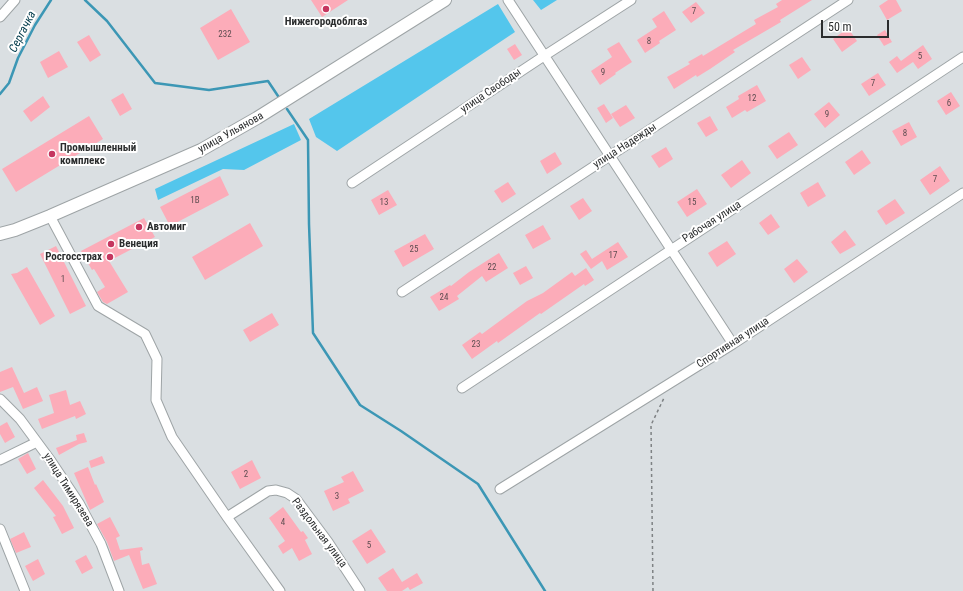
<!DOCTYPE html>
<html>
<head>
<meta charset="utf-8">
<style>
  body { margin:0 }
  #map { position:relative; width:963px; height:591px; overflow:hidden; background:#dadfe2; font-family:"Roboto Condensed",sans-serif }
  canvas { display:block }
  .scale { position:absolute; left:821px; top:20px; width:68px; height:18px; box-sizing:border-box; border:2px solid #2b2d2e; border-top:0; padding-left:5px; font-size:12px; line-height:14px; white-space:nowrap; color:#2b2d2e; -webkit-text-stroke:3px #fff; paint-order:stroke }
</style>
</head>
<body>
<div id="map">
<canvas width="963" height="591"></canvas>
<div class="scale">50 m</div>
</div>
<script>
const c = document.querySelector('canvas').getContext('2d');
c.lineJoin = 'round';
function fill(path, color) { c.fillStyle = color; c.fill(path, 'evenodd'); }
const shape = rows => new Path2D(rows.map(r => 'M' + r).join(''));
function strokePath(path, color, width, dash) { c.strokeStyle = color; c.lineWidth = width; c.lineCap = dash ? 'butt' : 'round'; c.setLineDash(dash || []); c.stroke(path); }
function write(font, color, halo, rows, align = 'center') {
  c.font = font + ' "Roboto Condensed",sans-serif'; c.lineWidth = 4; c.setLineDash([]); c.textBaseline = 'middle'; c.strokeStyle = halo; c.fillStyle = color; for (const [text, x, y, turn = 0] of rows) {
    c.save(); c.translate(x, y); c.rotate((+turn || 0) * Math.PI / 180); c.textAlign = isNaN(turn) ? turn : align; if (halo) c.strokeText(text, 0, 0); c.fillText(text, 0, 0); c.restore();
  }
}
const green = shape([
  [533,0,557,0,541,10],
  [498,4,515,32,337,151,316,137,309,119],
  [294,124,301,140,244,170,223,169,158,200,155,189]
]);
const stream = shape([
  [85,0,107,21,155,83,209,90,268,81,278,96],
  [0,94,9,83,18,58,35,25,51,0],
  [287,109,308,140,309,224,313,333,360,405,401,431,478,484,545,591]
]);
const building = shape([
  [311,0,348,0,322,17],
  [782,0,812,0,780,20,781,22,733,50,735,52,710,69,697,77,696,75,674,89,667,77,690,64,688,62,702,54,703,56,756,24,754,20,778,7,776,4],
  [888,0,896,0,902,11,887,20,879,6],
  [696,2,705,13,691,23,682,12],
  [231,9,250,42,218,60,200,28],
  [664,11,676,30,659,41,660,43,645,53,637,40,657,27,652,19],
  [848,28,857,41,842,52,833,39],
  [885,30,892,42,884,46,877,35],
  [89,35,101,55,90,62,77,42],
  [619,42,632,62,615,73,616,74,600,85,591,71,612,57,607,49],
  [515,44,522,55,514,60,507,49],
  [923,45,932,59,918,69,913,62,897,73,889,62,897,56,901,61],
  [59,51,68,67,48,78,40,62],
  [802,57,811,70,798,79,789,65],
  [878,73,886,85,869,96,861,84],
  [757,85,766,101,747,112,745,110,732,118,726,107,739,99,738,96],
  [951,92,960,106,946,115,937,101],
  [123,93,132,109,120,116,111,100],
  [43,96,50,107,31,122,23,111],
  [829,102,840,115,825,128,814,114],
  [604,104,613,118,606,123,597,108],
  [626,105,635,118,620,127,611,114],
  [89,116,103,139,16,192,2,169],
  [710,116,718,130,706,137,697,123],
  [909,122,917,137,901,146,892,131],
  [789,132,798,145,777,159,768,146],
  [666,147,673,159,659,168,651,156],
  [862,150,871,163,854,175,845,162],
  [555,152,562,164,547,174,540,161],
  [742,160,751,173,731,188,721,175],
  [940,166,950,181,930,195,920,180],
  [220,176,229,195,170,226,160,207],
  [508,182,516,194,502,203,494,191],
  [818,182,826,196,808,207,800,193],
  [697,189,707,204,687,217,677,202],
  [388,190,397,205,379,215,371,200],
  [583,198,592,211,579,220,570,206],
  [895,199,905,213,886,225,877,211],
  [771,214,780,227,768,235,759,223],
  [144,218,155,237,109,261,128,292,107,304,103,302,97,292,105,287,94,269,92,270,81,251],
  [250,223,263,246,205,280,192,257],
  [543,225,551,239,533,249,525,235],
  [845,230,856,245,840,254,831,242],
  [425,234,434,249,403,267,394,251],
  [727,241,736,254,717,267,708,253],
  [618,242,628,257,607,270,602,261,591,269,580,254,586,250,592,259],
  [56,246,86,306,70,314,40,254],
  [499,253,508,268,486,282,482,276,457,296,459,299,439,311,430,297,450,285,451,286,469,272],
  [797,259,808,272,794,283,784,269],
  [526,266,533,278,520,285,513,273],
  [27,267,55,316,40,325,11,274,17,273],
  [586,268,594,280,585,286,584,284,541,314,540,313,498,343,497,341,472,359,462,345,480,332,482,334,527,301,543,293,572,272,575,276],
  [272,313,279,325,250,342,243,330],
  [12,367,24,393,37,387,43,401,23,409,13,387,0,392,0,372],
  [66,390,70,405,80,401,86,414,76,419,75,416,42,429,38,419,54,413,49,395],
  [7,422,15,437,5,443,0,434,0,426],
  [84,433,87,442,79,444,59,455,56,448,77,440,76,435],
  [28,453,36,469,27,474,18,459],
  [102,456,105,463,91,468,89,461],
  [252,460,261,478,240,489,231,472],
  [88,467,95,485,96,484,104,502,90,510,74,473],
  [353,471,364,491,348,499,350,503,333,511,324,491,344,482,341,477],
  [43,480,63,506,74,528,62,534,53,517,56,516,34,488],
  [283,507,301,532,303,531,308,538,305,540,312,554,299,561,292,548,283,554,278,546,285,541,269,518],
  [110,517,120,536,116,538,120,550,142,547,143,550,140,551,142,565,149,563,157,584,143,589,129,555,114,561,107,542,97,524],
  [371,529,386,552,367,564,352,541],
  [24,532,31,547,16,553,10,539],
  [86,555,93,568,82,574,75,561],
  [38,559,45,574,33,581,25,566],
  [393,568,402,582,417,573,423,583,410,590,408,587,402,591,387,591,378,578]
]);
const path = shape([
  [653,591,651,425,664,398]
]);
const minor = shape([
  [508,0,733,344],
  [0,17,15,0],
  [352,183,544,56,631,0],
  [50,216,98,306,145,334,157,359,156,400,172,437,227,517,280,591],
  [402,292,848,0],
  [462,388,963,57],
  [0,399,20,419,51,461,79,503,101,544,119,591],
  [0,460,37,442],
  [500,489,733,344,963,193],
  [227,517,268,491,276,490,287,493,296,499,328,542,360,591],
  [0,529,25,591]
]);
const major = shape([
  [0,234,15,230,50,216,201,150,257,118,445,0]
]);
const markers = [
  [326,9,4,"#c5365f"],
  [52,154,4,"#c5365f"],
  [139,227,4,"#c5365f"],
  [111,244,4,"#c5365f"],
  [110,257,4,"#c5365f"]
];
const numberNames = [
  ["7",694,12],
  ["232",225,35],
  ["8",649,42],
  ["5",920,57],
  ["9",603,73],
  ["7",873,84],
  ["12",752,99],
  ["6",949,104],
  ["9",827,115],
  ["8",905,134],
  ["7",935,180],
  ["1В",195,201],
  ["13",384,203],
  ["15",692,203],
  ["25",414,250],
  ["17",613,256],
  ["22",492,268],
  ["1",63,280],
  ["24",444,298],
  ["23",476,345],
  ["2",246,475],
  ["3",337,497],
  ["4",283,523],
  ["5",369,546]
];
const poiNames = [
  ["Нижегородоблгаз",326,22,"center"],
  ["Промышленный",60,148],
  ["комплекс",60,161],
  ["Автомиг",147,227],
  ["Венеция",119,244],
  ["Росгосстрах",102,257,"right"]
];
const streetNames = [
  ["улица Свободы",491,91,-34],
  ["улица Ульянова",231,133,-29],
  ["улица Надежды",625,146,-33],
  ["Рабочая улица",712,222,-33],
  ["Спортивная улица",733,343,-33],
  ["улица Тимирязева",68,490,58],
  ["Раздольная улица",319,533,53]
];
const waterNames = [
  ["Сергачка",23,32,-63]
];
fill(green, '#54c6ec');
strokePath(stream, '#3c97b5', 2.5);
fill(building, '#fcacb9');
strokePath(minor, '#9ea4a6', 11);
strokePath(major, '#9ea4a6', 14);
strokePath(path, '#7e8284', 1.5, [3, 3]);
strokePath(minor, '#fff', 9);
strokePath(major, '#fff', 12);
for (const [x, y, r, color] of markers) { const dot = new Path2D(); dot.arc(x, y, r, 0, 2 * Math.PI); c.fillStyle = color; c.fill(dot); strokePath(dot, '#fff', 1.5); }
write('9px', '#5f4d51', null, numberNames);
write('bold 11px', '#2b2d2e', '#fff', poiNames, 'left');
write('11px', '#2b2d2e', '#fff', streetNames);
write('italic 12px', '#033c4c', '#fff', waterNames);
</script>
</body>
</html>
